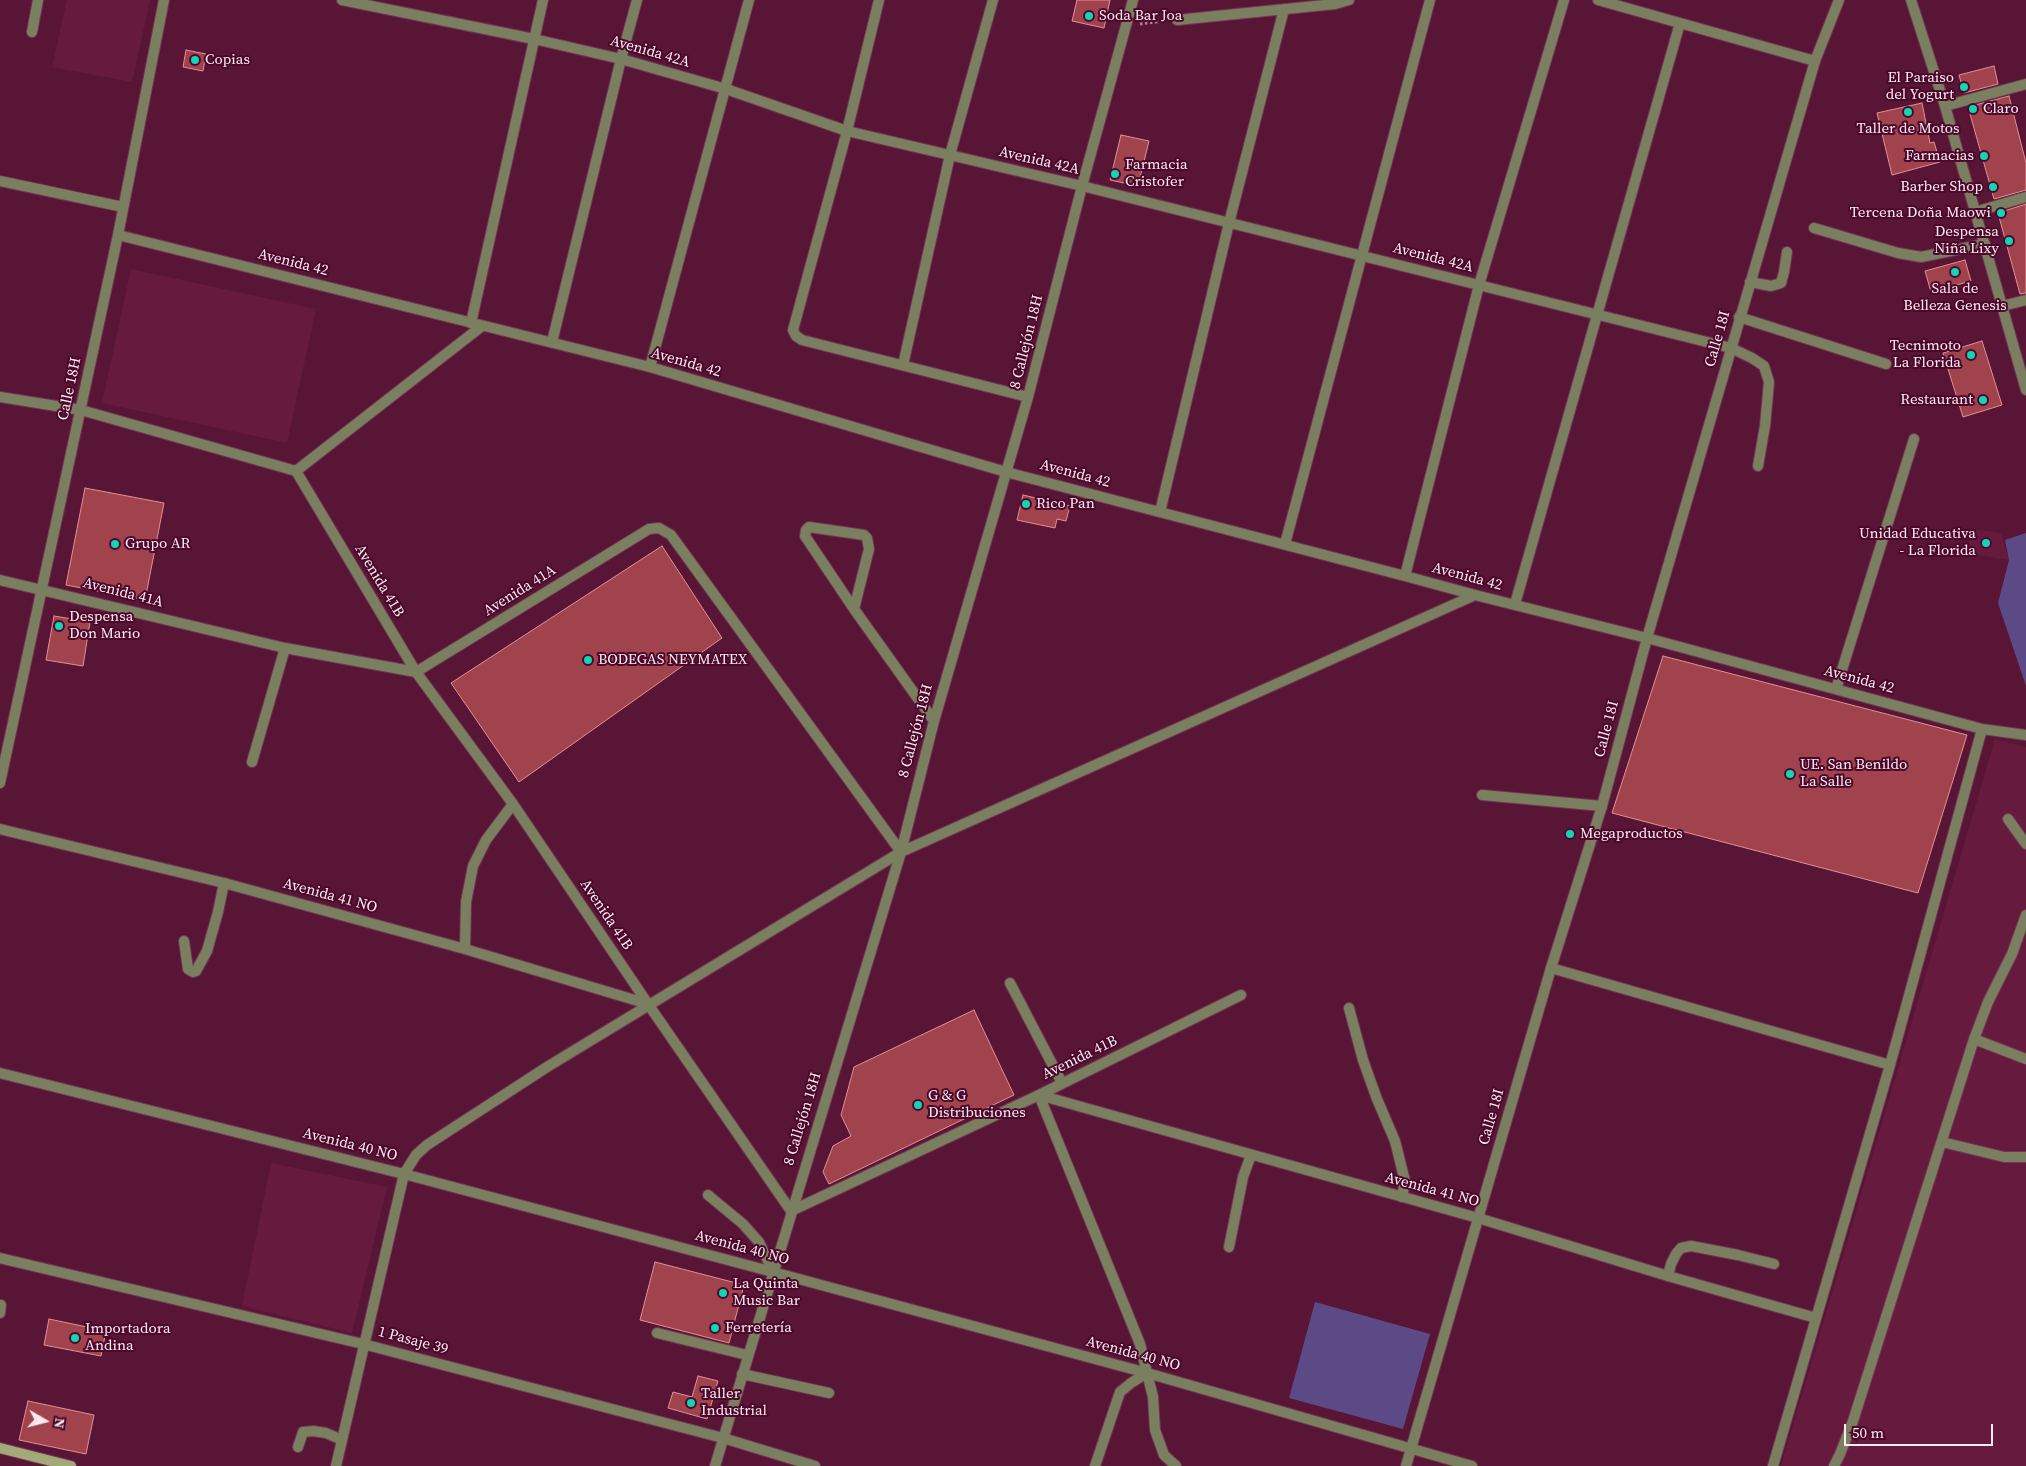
<!DOCTYPE html>
<html>
<head>
<meta charset="utf-8">
<style>
  body { margin:0 }
  #map { position:relative; width:2026px; height:1466px; overflow:hidden; background:#581535; font-family:"Source Serif 4",serif }
  canvas { display:block }
  .north { position:absolute; left:20px; top:1396px; width:50px; height:50px; -webkit-text-stroke:4px #4c082b; paint-order:stroke; rotate:98deg; font-size:14px; font-weight:700; line-height:20px; text-align:center; color:#fceaf0 }
  .north::after { content:''; display:block; margin:auto; width:18px; height:22px; background:#fceaf0; clip-path:polygon(50% 0,100% 100%,50% 72%,0 100%) }
  .scale { position:absolute; left:1844px; top:1424px; width:149px; height:22px; box-sizing:border-box; border:2px solid #fceaf0; border-top:0; padding-left:6px; font-size:15px; line-height:18px; white-space:nowrap; color:#fceaf0; -webkit-text-stroke:4px #4c082b; paint-order:stroke }
</style>
</head>
<body>
<div id="map">
<canvas width="2026" height="1466"></canvas>
<div class="north">N</div>
<div class="scale">50 m</div>
</div>
<script>
const c = document.querySelector('canvas').getContext('2d');
c.lineJoin = 'round';
function fill(path, color) { c.fillStyle = color; c.fill(path, 'evenodd'); }
const shape = rows => new Path2D(rows.map(r => 'M' + r).join(''));
function strokePath(path, color, width, dash) { c.strokeStyle = color; c.lineWidth = width; c.lineCap = dash ? 'butt' : 'round'; c.setLineDash(dash || []); c.stroke(path); }
function write(font, color, halo, rows, align = 'center') {
  c.font = font + ' "Source Serif 4",serif'; c.lineWidth = 4; c.setLineDash([]); c.textBaseline = 'middle'; c.strokeStyle = halo; c.fillStyle = color; for (const [text, x, y, turn = 0] of rows) {
    c.save(); c.translate(x, y); c.rotate((+turn || 0) * Math.PI / 180); c.textAlign = isNaN(turn) ? turn : align; if (halo) c.strokeText(text, 0, 0); c.fillText(text, 0, 0); c.restore();
  }
}
const built = shape([
  [67,0,150,0,132,82,52,67],
  [131,269,316,309,287,443,102,403],
  [1971,529,2001,533,2009,560,1968,553],
  [1995,739,2026,747,2026,1466,1781,1466],
  [271,1163,387,1187,352,1333,242,1306]
]);
const green = shape([
  [2026,533,2026,686,1998,603,2009,560,2005,540],
  [1315,1302,1430,1334,1403,1429,1289,1398]
]);
const building = shape([
  [1077,0,1110,0,1104,28,1072,21,1077,0],
  [186,50,206,54,203,71,183,67,186,50],
  [1994,66,1998,84,1964,93,1959,75,1994,66],
  [2009,96,2026,163,2026,190,1994,199,1968,107,2009,96],
  [1922,103,1930,143,1934,142,1940,162,1892,175,1877,113,1922,103],
  [1121,135,1149,141,1138,186,1110,180,1121,135],
  [2026,204,2026,293,2020,294,1998,213,2026,204],
  [1965,260,1971,281,1931,292,1925,271,1965,260],
  [1982,341,2002,405,1963,417,1943,353,1982,341],
  [85,488,164,503,145,600,66,585,85,488],
  [1023,495,1070,506,1066,521,1057,519,1055,528,1017,520,1023,495],
  [662,546,722,638,519,782,451,683,662,546],
  [54,616,90,622,83,666,46,660,54,616],
  [1663,656,1967,735,1918,893,1612,813,1663,656],
  [974,1010,1014,1095,829,1184,823,1172,833,1146,851,1136,841,1115,854,1067,974,1010],
  [655,1262,744,1285,729,1343,640,1320,655,1262],
  [49,1319,106,1331,101,1356,44,1345,49,1319],
  [698,1376,718,1381,707,1419,668,1408,673,1392,692,1397,698,1376],
  [28,1401,94,1415,86,1454,19,1440,28,1401]
]);
const path = shape([
  [1140,24,1164,21]
]);
const service = shape([
  [32,32,38,0],
  [1750,282,1771,286,1781,283,1784,272,1787,252],
  [1739,317,1886,364],
  [1731,348,1752,358,1764,366,1769,382,1765,426,1758,466],
  [1482,795,1602,806],
  [2008,819,2026,844],
  [184,941,188,969,193,972,196,971,207,951,218,912,224,883],
  [1010,983,1062,1083],
  [1349,1008,1363,1060,1377,1099,1395,1141,1405,1181,1402,1197],
  [1974,1039,2026,1059],
  [1942,1142,2004,1157,2026,1157],
  [708,1195,743,1224,759,1242,773,1272],
  [1229,1247,1243,1177,1251,1155],
  [1668,1276,1671,1264,1676,1254,1681,1248,1691,1246,1738,1255,1774,1264],
  [0,1313,1,1305],
  [657,1333,747,1355],
  [1147,1373,1153,1397,1155,1430,1164,1455,1176,1466],
  [742,1374,829,1393],
  [298,1447,303,1432,313,1431,326,1433,342,1440],
  [1834,1466,1840,1454,1853,1421,1974,1039,1988,1002,2012,954,2026,915]
]);
const minor = shape([
  [879,0,847,131,793,330,796,336,802,340,1028,397],
  [1598,0,1815,61],
  [1177,20,1335,4,1349,0],
  [1945,106,2026,84],
  [0,181,123,207],
  [1975,212,2026,197],
  [1814,228,1898,253,1921,257,1985,244],
  [118,235,650,367,1006,472,1405,576,1475,595,1647,638,1982,729,2026,735],
  [2002,306,2026,300],
  [471,323,543,0],
  [552,342,621,59,637,0],
  [903,365,950,155,993,0],
  [650,367,749,0],
  [0,397,81,410,296,471,416,672,513,804,648,1004,791,1211,1039,1095,1241,995],
  [296,471,482,326],
  [1160,512,1229,223,1284,9],
  [1285,544,1430,0],
  [1405,576,1479,285,1564,0],
  [0,580,285,648,416,672,649,529,659,528,671,535,901,852],
  [1515,604,1680,23],
  [854,609,869,549,867,538,864,535,809,527,806,530,805,536,854,609,934,721],
  [1836,689,1914,439],
  [252,762,285,648],
  [0,783,118,235,164,0],
  [0,829,224,883,465,949,648,1004],
  [465,949,466,902,473,866,486,840,513,804],
  [1551,968,1890,1065],
  [0,1073,404,1174,773,1272,1147,1373,1472,1466],
  [1039,1095,1478,1218,1668,1276,1816,1318],
  [1039,1095,1140,1344,1147,1373,1131,1383,1120,1392,1095,1466],
  [0,1258,363,1344,723,1438,815,1466],
  [336,1466,404,1174,416,1155,427,1145,547,1067,901,852,1475,595],
  [715,1466,901,852,934,721,1028,397,1082,186,1133,0],
  [1773,1466,1890,1065,1982,729]
]);
const tertiary = shape([
  [342,0,534,39,621,59,726,89,847,131,1082,186,1731,348],
  [1911,0,1945,106,2026,390],
  [1406,1466,1551,968,1602,806,1647,638,1815,61,1839,0]
]);
const secondary = shape([
  [0,1448,71,1466]
]);
const markers = [
  [1089,16,5,"#12d5b4"],
  [195,60,5,"#12d5b4"],
  [1964,87,5,"#12d5b4"],
  [1973,109,5,"#12d5b4"],
  [1908,112,5,"#12d5b4"],
  [1984,156,5,"#12d5b4"],
  [1115,174,5,"#12d5b4"],
  [1993,187,5,"#12d5b4"],
  [2001,213,5,"#12d5b4"],
  [2009,241,5,"#12d5b4"],
  [1955,272,5,"#12d5b4"],
  [1971,355,5,"#12d5b4"],
  [1983,400,5,"#12d5b4"],
  [1026,504,5,"#12d5b4"],
  [1986,543,5,"#12d5b4"],
  [115,544,5,"#12d5b4"],
  [59,626,5,"#12d5b4"],
  [588,660,5,"#12d5b4"],
  [1790,774,5,"#12d5b4"],
  [1570,834,5,"#12d5b4"],
  [918,1105,5,"#12d5b4"],
  [723,1293,5,"#12d5b4"],
  [715,1328,5,"#12d5b4"],
  [75,1338,5,"#12d5b4"],
  [691,1403,5,"#12d5b4"]
];
const poiNames = [
  ["Soda Bar Joa",1099,16],
  ["Copias",205,60],
  ["El Paraiso",1954,78,"right"],
  ["del Yogurt",1954,95,"right"],
  ["Claro",1983,109],
  ["Taller de Motos",1908,129,"center"],
  ["Farmacias",1974,156,"right"],
  ["Farmacia",1125,165],
  ["Cristofer",1125,182],
  ["Barber Shop",1983,187,"right"],
  ["Tercena Doña Maowi",1991,213,"right"],
  ["Despensa",1999,232,"right"],
  ["Niña Lixy",1999,249,"right"],
  ["Sala de",1955,289,"center"],
  ["Belleza Genesis",1955,306,"center"],
  ["Tecnimoto",1961,346,"right"],
  ["La Florida",1961,363,"right"],
  ["Restaurant",1973,400,"right"],
  ["Rico Pan",1036,504],
  ["Unidad Educativa",1976,534,"right"],
  ["- La Florida",1976,551,"right"],
  ["Grupo AR",125,544],
  ["Despensa",69,617],
  ["Don Mario",69,634],
  ["BODEGAS NEYMATEX",598,660],
  ["UE. San Benildo",1800,765],
  ["La Salle",1800,782],
  ["Megaproductos",1580,834],
  ["G & G",928,1096],
  ["Distribuciones",928,1113],
  ["La Quinta",733,1284],
  ["Music Bar",733,1301],
  ["Ferretería",725,1328],
  ["Importadora",85,1329],
  ["Andina",85,1346],
  ["Taller",701,1394],
  ["Industrial",701,1411]
];
const streetNames = [
  ["Avenida 42A",650,52,16],
  ["Avenida 42A",1039,161,13],
  ["Avenida 42A",1433,258,14],
  ["Avenida 42",293,263,14],
  ["Calle 18I",1718,339,-74],
  ["8 Callejón 18H",1027,342,-76],
  ["Avenida 42",686,363,16],
  ["Calle 18H",70,389,-78],
  ["Avenida 42",1075,474,15],
  ["Avenida 42",1467,577,15],
  ["Avenida 41B",379,581,59],
  ["Avenida 41A",520,591,-32],
  ["Avenida 41A",123,593,14],
  ["Avenida 42",1859,680,15],
  ["Calle 18I",1607,729,-75],
  ["8 Callejón 18H",916,731,-75],
  ["Avenida 41 NO",330,896,15],
  ["Avenida 41B",606,915,56],
  ["Avenida 41B",1080,1058,-26],
  ["Calle 18I",1492,1117,-74],
  ["8 Callejón 18H",803,1119,-73],
  ["Avenida 40 NO",350,1145,14],
  ["Avenida 41 NO",1432,1190,15],
  ["Avenida 40 NO",742,1248,15],
  ["1 Pasaje 39",413,1341,15],
  ["Avenida 40 NO",1133,1354,15]
];
fill(built, '#661b3e');
fill(green, '#5c4a86');
fill(building, '#a0434d');
strokePath(building, '#e48f95', 1);
strokePath(service, '#723753', 12);
strokePath(minor, '#723753', 12);
strokePath(tertiary, '#723753', 12);
strokePath(secondary, '#723753', 12);
strokePath(path, '#ab8194', 3, [2.5, 2.5]);
strokePath(service, '#7a7f60', 10);
strokePath(minor, '#7a7f60', 10);
strokePath(tertiary, '#7a7f60', 10);
strokePath(secondary, '#a2aa78', 10);
for (const [x, y, r, color] of markers) { const dot = new Path2D(); dot.arc(x, y, r, 0, 2 * Math.PI); c.fillStyle = color; c.fill(dot); strokePath(dot, '#4c082b', 2); }
write('15px', '#fceaf0', '#4c082b', poiNames, 'left');
write('15px', '#fceaf0', '#4c082b', streetNames);
</script>
</body>
</html>
